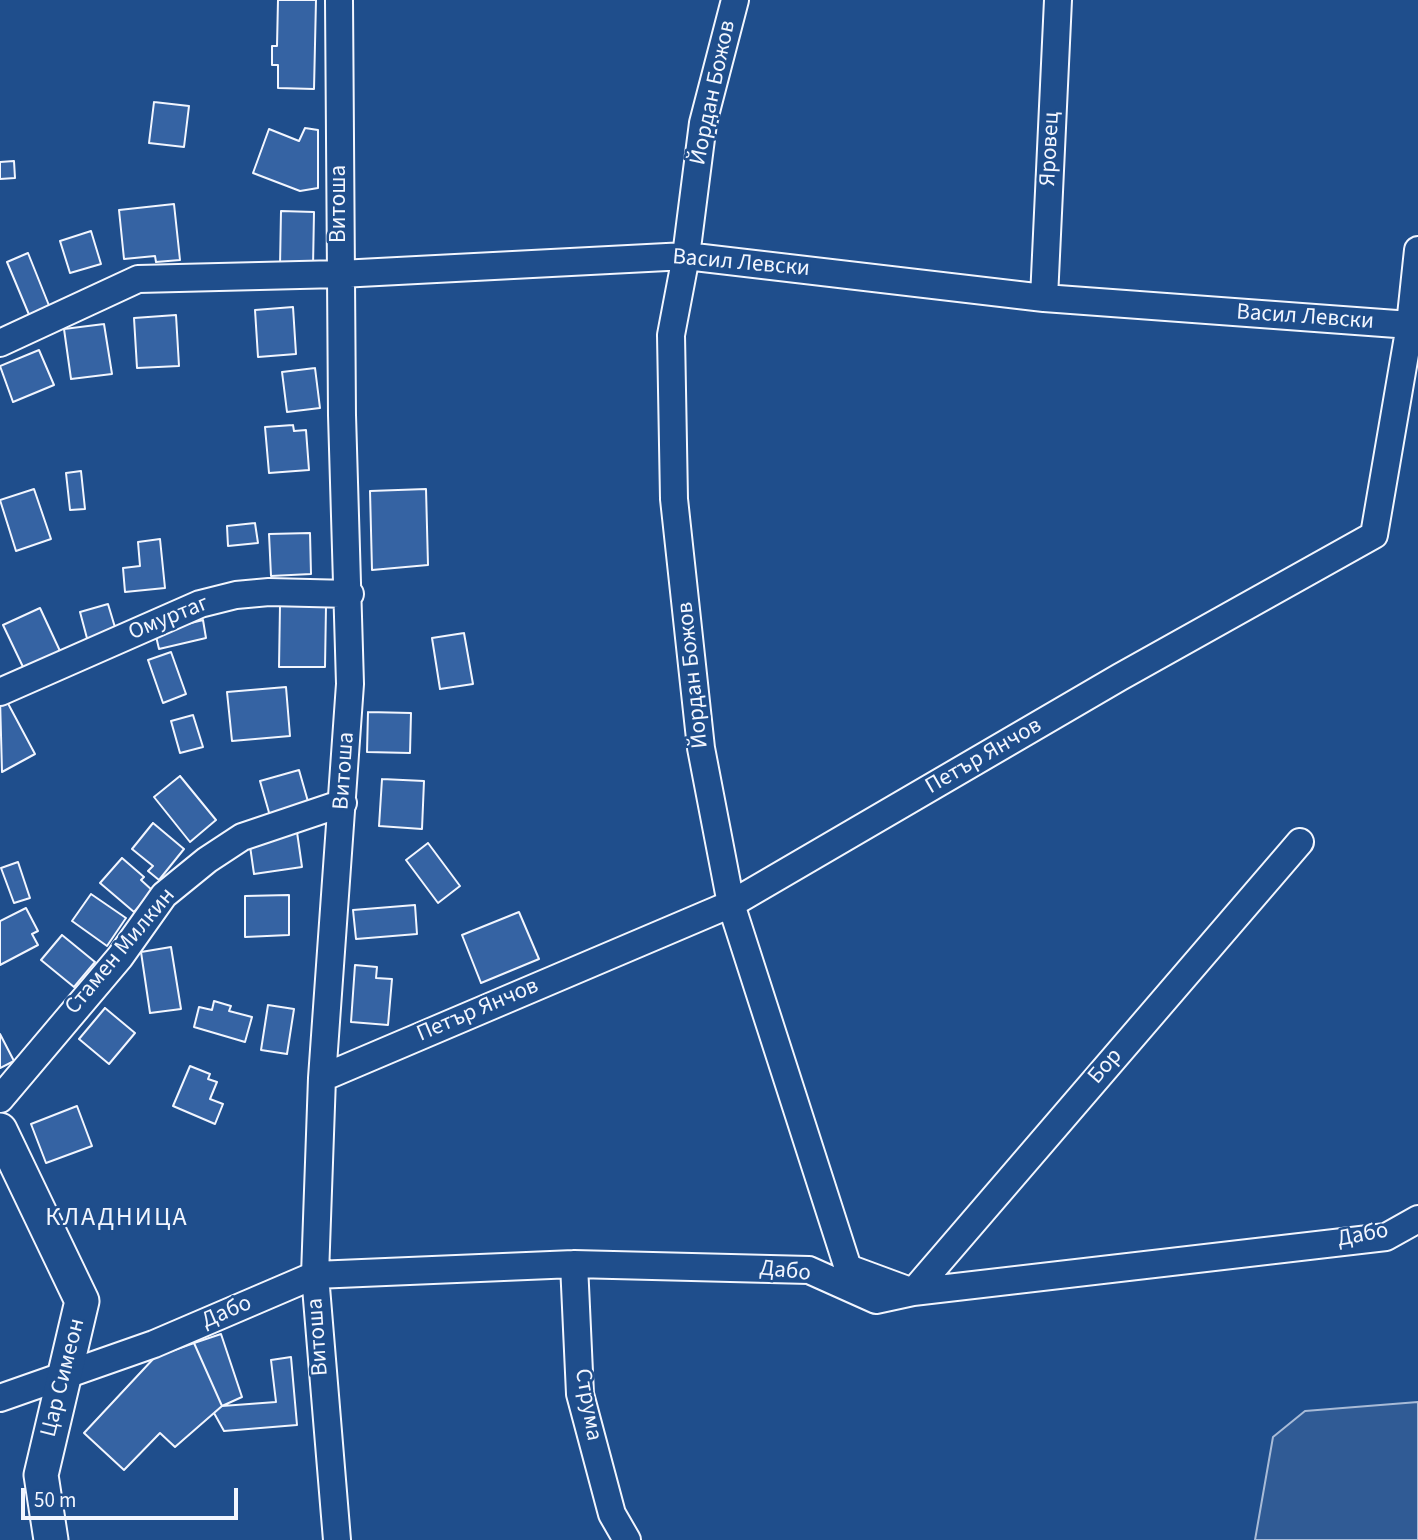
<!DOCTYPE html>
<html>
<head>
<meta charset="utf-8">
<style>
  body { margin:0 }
  #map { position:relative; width:1418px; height:1540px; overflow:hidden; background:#1f4e8c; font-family:"Source Sans 3",sans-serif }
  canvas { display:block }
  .scale { position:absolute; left:21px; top:1488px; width:217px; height:32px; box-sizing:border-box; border:4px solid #f2f6ff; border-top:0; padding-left:9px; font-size:21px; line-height:24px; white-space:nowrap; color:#f2f6ff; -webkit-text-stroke:5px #1f4e8c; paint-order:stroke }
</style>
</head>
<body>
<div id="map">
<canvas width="1418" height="1540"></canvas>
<div class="scale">50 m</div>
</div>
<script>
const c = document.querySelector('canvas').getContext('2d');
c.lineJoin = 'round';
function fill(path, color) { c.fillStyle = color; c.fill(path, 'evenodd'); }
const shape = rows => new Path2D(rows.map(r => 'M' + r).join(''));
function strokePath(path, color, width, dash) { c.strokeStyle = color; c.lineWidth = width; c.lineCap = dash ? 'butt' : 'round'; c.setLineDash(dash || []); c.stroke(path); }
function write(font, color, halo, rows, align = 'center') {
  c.font = font + ' "Source Sans 3",sans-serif'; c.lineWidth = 5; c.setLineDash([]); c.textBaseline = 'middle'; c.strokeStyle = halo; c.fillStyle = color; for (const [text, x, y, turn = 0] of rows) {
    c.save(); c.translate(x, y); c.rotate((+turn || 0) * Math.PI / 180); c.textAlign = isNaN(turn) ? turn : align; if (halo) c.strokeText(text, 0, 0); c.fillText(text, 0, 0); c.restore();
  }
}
const green = shape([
  [1418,1402,1418,1540,1255,1540,1273,1437,1305,1411,1418,1402]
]);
const building = shape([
  [278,0,316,0,314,89,278,88,278,65,272,65,272,46,277,46,278,0],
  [154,102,189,106,184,147,149,143,154,102],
  [305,128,318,130,318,188,300,191,253,173,269,129,299,141,305,128],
  [14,161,15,178,0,179,0,162,14,161],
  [174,204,180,260,156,262,155,256,124,259,119,210,174,204],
  [281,211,314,212,313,267,280,266,281,211],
  [91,231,101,264,70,273,60,241,91,231],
  [28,253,50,308,30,317,7,262,28,253],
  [293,307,296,354,258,357,255,310,293,307],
  [176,315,179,366,137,368,134,318,176,315],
  [104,324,112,374,71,379,64,329,104,324],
  [39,350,54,385,13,402,0,366,39,350],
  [315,368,320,408,287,412,282,372,315,368],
  [293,425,294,431,306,430,309,470,269,473,265,427,293,425],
  [81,471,85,509,70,510,66,473,81,471],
  [34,489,51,539,16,551,0,500,34,489],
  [426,489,428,565,372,570,370,491,426,489],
  [255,523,258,543,228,546,227,526,255,523],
  [310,533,311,574,271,576,269,534,310,533],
  [160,539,165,588,125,592,123,568,140,566,138,542,160,539],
  [108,604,117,634,88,642,80,612,108,604],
  [280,605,326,606,325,667,279,667,280,605],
  [40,608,60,651,24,669,3,625,40,608],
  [203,620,206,638,159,649,155,632,203,620],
  [464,633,473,684,440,689,432,638,464,633],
  [171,652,186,694,163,703,148,660,171,652],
  [286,687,290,736,232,741,227,692,286,687],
  [4,696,35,754,2,772,0,698,4,696],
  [368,712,411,713,410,753,367,752,368,712],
  [193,715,203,747,180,753,171,721,193,715],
  [299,770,309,805,270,816,260,781,299,770],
  [180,776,216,820,190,842,154,797,180,776],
  [382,779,424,781,422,829,379,826,382,779],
  [153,823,184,849,159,880,148,871,153,866,132,849,153,823],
  [297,832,302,867,254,874,249,839,297,832],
  [428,843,460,886,438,903,406,860,428,843],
  [122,858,144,877,141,880,153,891,134,912,100,883,122,858],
  [18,862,30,898,14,903,1,868,18,862],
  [91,894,126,918,107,946,72,921,91,894],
  [289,895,289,935,245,937,245,896,289,895],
  [415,905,417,934,356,939,353,910,415,905],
  [26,908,38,931,32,934,38,945,0,965,0,921,26,908],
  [519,912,539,959,481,983,462,935,519,912],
  [62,935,95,962,74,987,41,960,62,935],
  [171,947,181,1009,150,1013,141,952,171,947],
  [355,965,377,967,376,978,392,979,388,1025,351,1022,355,965],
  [214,1001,231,1006,229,1011,252,1017,245,1042,194,1027,199,1007,212,1010,214,1001],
  [268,1005,294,1009,287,1054,261,1050,268,1005],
  [105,1008,135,1033,109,1064,79,1039,105,1008],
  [0,1034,14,1061,0,1068,0,1034],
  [190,1066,210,1074,208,1079,217,1082,210,1099,223,1104,215,1124,173,1106,190,1066],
  [77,1106,92,1146,46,1163,31,1124,77,1106],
  [221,1334,242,1397,222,1406,194,1343,221,1334],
  [194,1343,222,1406,175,1447,160,1433,124,1470,84,1433,155,1357,194,1343],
  [291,1357,297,1425,224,1431,214,1413,222,1406,276,1402,271,1360,291,1357]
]);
const minor = shape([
  [735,0,703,123,686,256,671,335,674,499,701,748,731,904,848,1268,913,1292,1300,842],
  [1044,298,1058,0],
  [0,343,138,279,340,274,686,256,1044,298,1410,325],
  [0,692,200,604,236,595,269,592,350,594],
  [322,1078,731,904,1120,677,1374,535,1410,325,1418,250],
  [0,1099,120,957,164,895,207,860,242,837,343,803],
  [574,1264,580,1394,612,1514,627,1540],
  [0,1398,154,1344,315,1275,574,1264,809,1270,876,1300,913,1292,1386,1237,1418,1219],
  [337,1540,315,1275,322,1078,350,684,342,415,339,0]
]);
const tertiary = shape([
  [0,1130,82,1301,41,1475,51,1540]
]);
const streetNames = [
  ["Йордан Божов",714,93,-78],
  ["Яровец",1051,149,-87],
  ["Витоша",340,204,-90],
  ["Васил Левски",741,264,5],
  ["Васил Левски",1305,318,4],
  ["Омуртаг",169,619,-22],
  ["Йордан Божов",694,675,-96],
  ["Петър Янчов",984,757,-30],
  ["Витоша",345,771,-86],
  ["Стамен Милкин",121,952,-50],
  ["Петър Янчов",478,1011,-23],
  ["Бор",1106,1067,-49],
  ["Дабо",1363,1236,-11],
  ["Дабо",785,1272,6],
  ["Дабо",227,1313,-23],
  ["Витоша",319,1337,-94],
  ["Цар Симеон",64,1378,-76],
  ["Струма",587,1405,80]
];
const quarterNames = [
  ["КЛАДНИЦА",117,1219]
];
fill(green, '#305b95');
strokePath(green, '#a8bbd7', 2);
fill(building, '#3563a3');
strokePath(building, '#f2f6ff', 2);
strokePath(minor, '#f2f6ff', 30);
strokePath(tertiary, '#f2f6ff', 37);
strokePath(minor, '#1f4e8c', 26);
strokePath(tertiary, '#1f4e8c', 33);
write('23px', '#f2f6ff', '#1f4e8c', streetNames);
c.letterSpacing = '2px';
write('26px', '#f2f6ff', '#1f4e8c', quarterNames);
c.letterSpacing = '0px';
</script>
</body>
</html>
